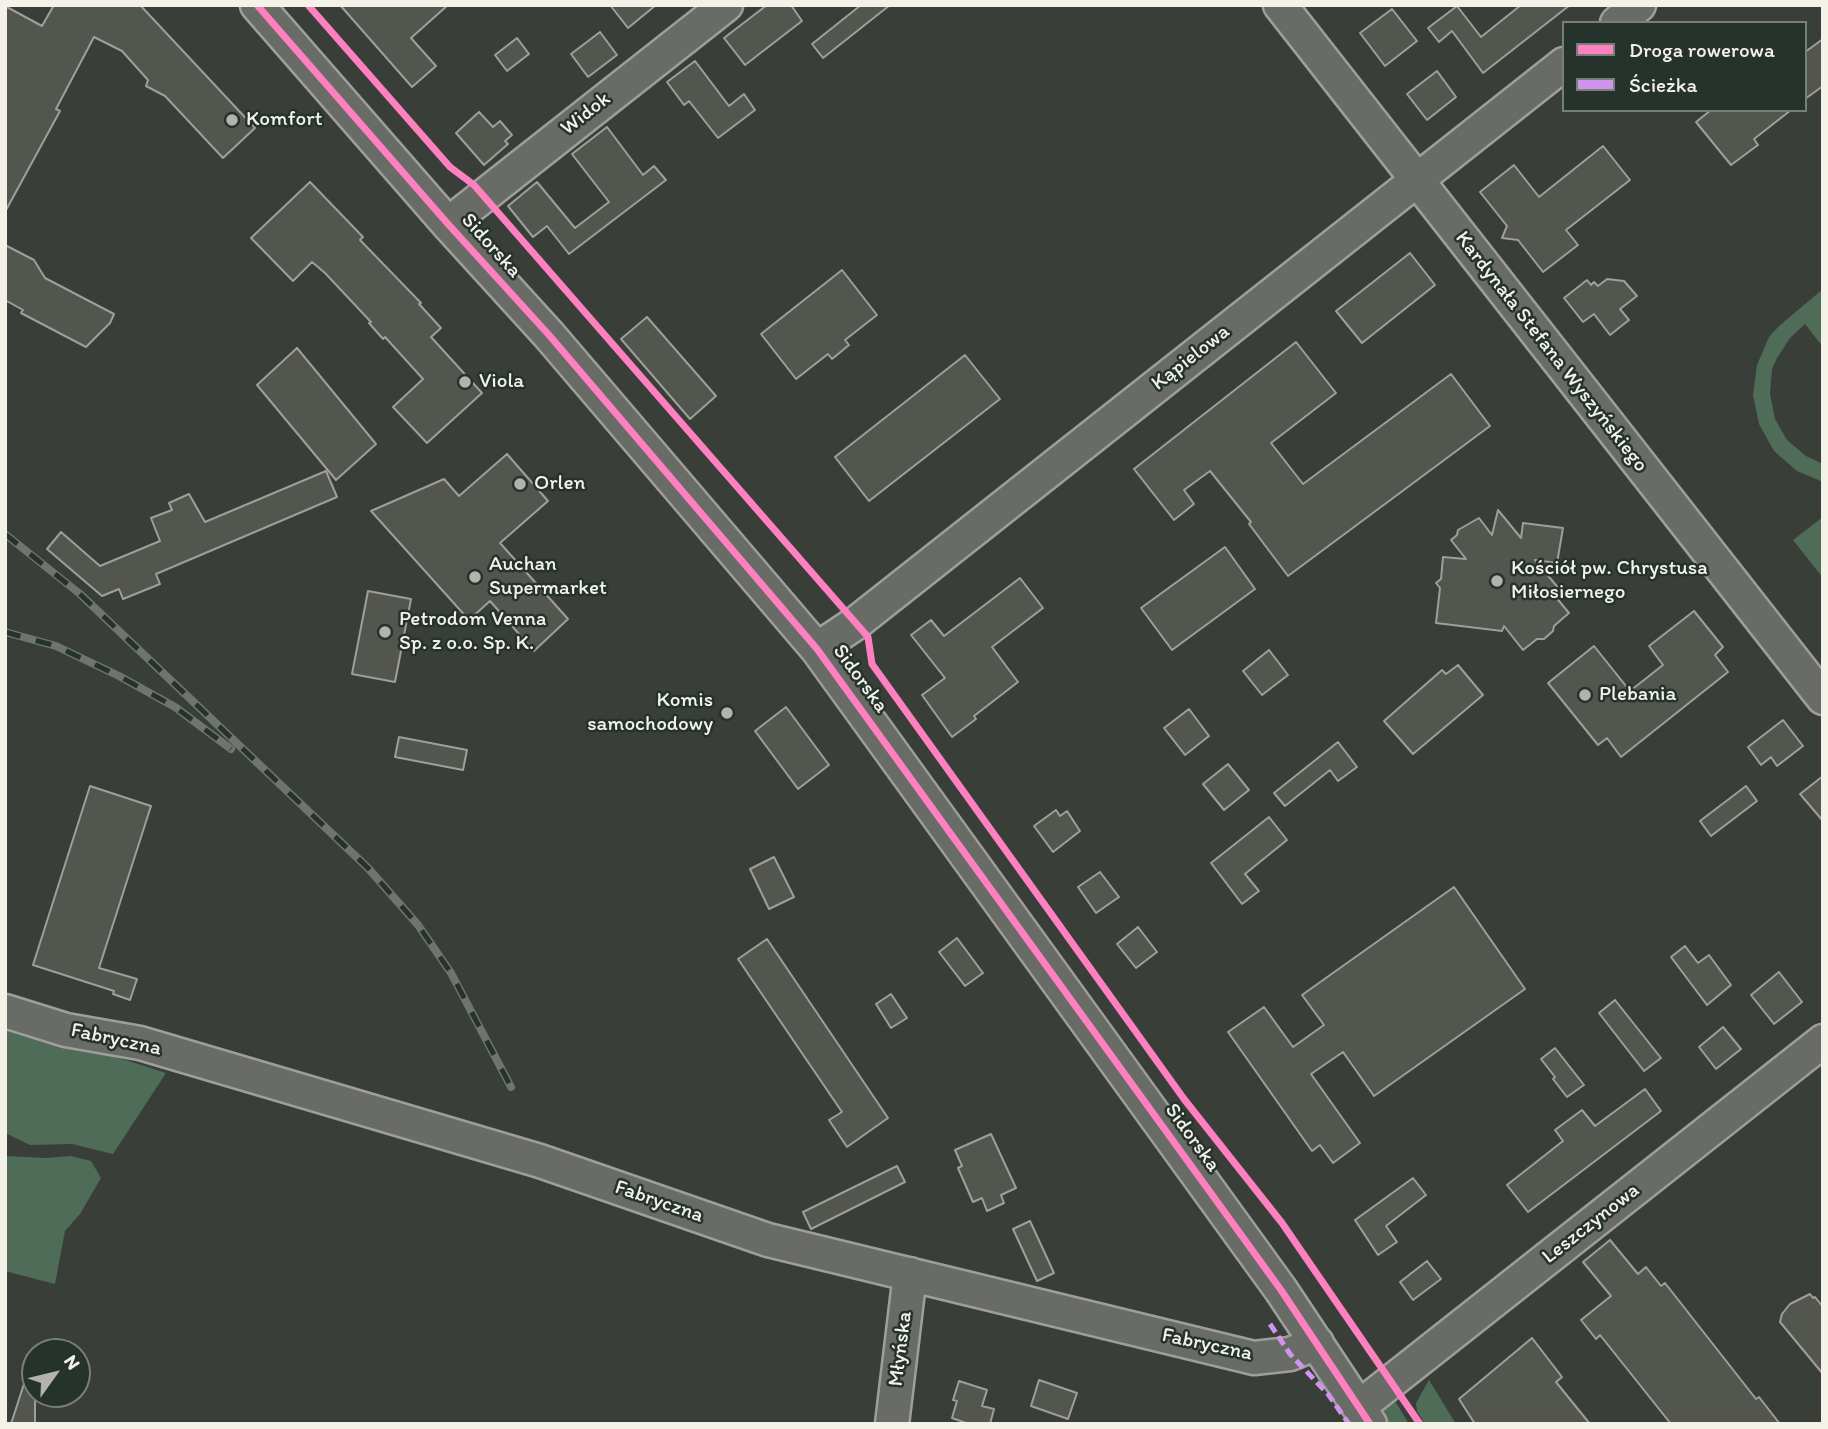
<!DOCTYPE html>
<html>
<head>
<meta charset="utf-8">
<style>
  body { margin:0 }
  #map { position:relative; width:1828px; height:1429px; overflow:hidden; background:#393e39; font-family:Itim,sans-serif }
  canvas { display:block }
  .frame { position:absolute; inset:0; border:7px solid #f4f1e8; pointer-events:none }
  .legend { position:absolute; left:1562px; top:21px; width:245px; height:91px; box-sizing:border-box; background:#26332d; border:2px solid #787f78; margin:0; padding:9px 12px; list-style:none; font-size:21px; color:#f4f1e8 }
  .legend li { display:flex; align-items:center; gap:14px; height:35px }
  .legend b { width:35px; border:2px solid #787f78 }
  .north { position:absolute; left:21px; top:1338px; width:70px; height:70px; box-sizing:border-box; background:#26332d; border:2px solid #787f78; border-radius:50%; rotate:56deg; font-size:19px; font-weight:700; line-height:28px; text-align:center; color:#f4f1e8 }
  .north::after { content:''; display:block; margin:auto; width:24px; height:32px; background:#b3b2ab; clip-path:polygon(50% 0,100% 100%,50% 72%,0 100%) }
</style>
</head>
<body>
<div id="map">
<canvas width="1828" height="1429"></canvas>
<div class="frame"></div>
<ul class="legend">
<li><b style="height:9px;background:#ff80c0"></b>Droga rowerowa</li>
<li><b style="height:9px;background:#d193ec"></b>Ścieżka</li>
</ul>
<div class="north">N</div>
</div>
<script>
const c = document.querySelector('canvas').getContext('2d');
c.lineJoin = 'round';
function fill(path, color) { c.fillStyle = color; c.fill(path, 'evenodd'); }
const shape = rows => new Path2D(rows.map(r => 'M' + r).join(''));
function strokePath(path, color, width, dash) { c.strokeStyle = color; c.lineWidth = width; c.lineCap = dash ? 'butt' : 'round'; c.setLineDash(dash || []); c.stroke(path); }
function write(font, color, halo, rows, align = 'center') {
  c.font = font + ' Itim,sans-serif'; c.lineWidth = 5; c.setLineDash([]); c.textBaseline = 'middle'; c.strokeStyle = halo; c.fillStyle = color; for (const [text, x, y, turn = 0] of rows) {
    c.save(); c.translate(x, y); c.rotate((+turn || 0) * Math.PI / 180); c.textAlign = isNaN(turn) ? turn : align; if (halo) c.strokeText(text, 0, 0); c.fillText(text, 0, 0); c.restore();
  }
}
const green = shape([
  [1823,289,1823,347,1805,324,1790,338,1777,358,1772,369,1770,394,1775,419,1787,440,1806,456,1823,464,1823,482,1797,471,1774,451,1759,424,1753,395,1757,365,1769,337,1779,326],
  [1823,517,1823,578,1793,540],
  [5,1026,132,1062,166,1073,113,1154,72,1144,30,1145,5,1133],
  [5,1156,45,1158,71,1156,91,1161,101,1178,80,1214,65,1231,55,1284,5,1271],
  [1429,1380,1456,1424,1425,1424,1417,1411,1416,1403],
  [1392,1396,1409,1424,1388,1424,1384,1415,1384,1409]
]);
const building = shape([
  [54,5,140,5,255,128,223,158,165,96,146,86,148,80,122,51,94,37,56,109,60,111,5,212,5,6,42,26,54,5],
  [340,5,448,5,411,38,436,66,412,87,340,5],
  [610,5,656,5,628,28,610,5],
  [767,5,791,5,802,21,745,65,724,38,767,5],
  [861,5,890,5,823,58,812,44,861,5],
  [1521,5,1570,5,1483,73,1452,31,1439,42,1428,28,1457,6,1481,37,1521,5],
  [1392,9,1417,41,1385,66,1360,33,1392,9],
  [600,32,617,55,588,77,571,54,600,32],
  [517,38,529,54,507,71,495,55,517,38],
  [1823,39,1823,86,1805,99,1805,52,1823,39],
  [695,61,729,106,744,94,755,110,718,138,689,101,684,105,667,82,695,61],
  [1437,71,1456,97,1427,120,1407,94,1437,71],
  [1711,110,1791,110,1754,139,1758,145,1731,165,1696,122,1711,110],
  [479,112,493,127,500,121,512,135,505,141,508,144,484,165,456,133,479,112],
  [607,127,643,175,654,166,666,180,569,254,547,226,533,237,508,206,537,182,575,228,609,202,572,154,607,127],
  [1603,146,1630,180,1566,230,1578,245,1543,272,1518,240,1502,238,1507,226,1480,192,1514,165,1539,197,1603,146],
  [310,182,363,237,360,240,421,303,419,304,441,328,431,337,482,393,427,443,393,407,423,379,385,337,383,339,369,323,371,322,325,273,312,262,293,281,251,238,310,182],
  [5,245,34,260,45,278,114,314,110,323,86,347,21,313,23,310,5,300,5,245],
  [1410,253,1435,285,1362,343,1336,311,1410,253],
  [842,270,877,315,845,340,849,345,832,359,828,354,796,379,761,334,842,270],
  [1607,279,1624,281,1637,296,1620,309,1629,320,1610,335,1594,314,1583,322,1564,298,1587,280,1591,285,1594,282,1598,286,1607,279],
  [647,317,716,396,690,419,621,339,647,317],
  [1296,342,1336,393,1271,443,1303,484,1451,374,1490,426,1288,576,1249,524,1251,522,1210,471,1184,490,1194,504,1174,520,1134,469,1296,342],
  [297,348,376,444,336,480,257,385,297,348],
  [965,355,1000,399,869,501,835,457,965,355],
  [507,454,548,501,500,543,568,619,534,651,490,601,469,620,371,511,444,479,459,496,507,454],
  [326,471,337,497,156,574,160,584,123,599,119,589,102,596,47,549,61,532,100,566,160,541,151,518,172,510,169,503,189,494,205,522,326,471],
  [1498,510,1521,538,1523,523,1563,528,1557,563,1535,560,1560,590,1550,590,1569,613,1554,626,1553,631,1544,639,1537,639,1523,650,1504,626,1502,631,1436,623,1440,588,1436,583,1441,579,1443,557,1466,559,1451,540,1457,535,1458,530,1479,518,1492,535,1498,510],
  [1225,547,1255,589,1172,650,1141,608,1225,547],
  [1020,578,1043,608,992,647,1018,682,974,716,976,719,952,737,922,695,945,678,911,635,931,620,944,636,1020,578],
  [368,591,411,599,395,682,352,674,368,591],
  [1694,611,1723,647,1715,655,1728,672,1621,757,1607,738,1598,745,1548,683,1594,646,1630,691,1663,665,1649,646,1694,611],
  [1269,650,1288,675,1262,695,1243,671,1269,650],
  [1458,665,1483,695,1413,754,1384,721,1442,670,1446,674,1458,665],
  [786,707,829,765,798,789,755,731,786,707],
  [1189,709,1209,736,1185,755,1164,728,1189,709],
  [1783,720,1803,746,1777,766,1771,757,1761,765,1748,747,1783,720],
  [399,737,467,750,463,770,395,757,399,737],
  [1338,742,1357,767,1338,781,1330,770,1285,806,1274,793,1338,742],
  [1228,764,1249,790,1224,810,1203,784,1228,764],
  [1823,776,1823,821,1800,794,1823,776],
  [90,786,151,806,99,968,137,979,130,1000,113,994,114,991,33,965,90,786],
  [1746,786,1757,801,1711,836,1700,821,1746,786],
  [1056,810,1060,816,1067,811,1080,831,1053,852,1034,826,1056,810],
  [1269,817,1287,840,1245,874,1259,891,1242,904,1211,863,1269,817],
  [774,857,794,897,769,909,750,869,774,857],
  [1100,872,1119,897,1096,913,1078,887,1100,872],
  [1454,887,1525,989,1374,1096,1343,1052,1311,1074,1360,1143,1333,1163,1320,1145,1312,1151,1228,1032,1264,1007,1293,1047,1324,1025,1302,995,1454,887],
  [1138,927,1157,952,1136,968,1117,944,1138,927],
  [957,938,983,973,965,986,939,952,957,938],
  [767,939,888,1118,847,1147,829,1120,842,1112,738,959,767,939],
  [1685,946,1698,963,1709,955,1731,985,1707,1005,1671,957,1685,946],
  [1779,972,1802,1002,1774,1024,1751,995,1779,972],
  [891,994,907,1018,891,1028,876,1004,891,994],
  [1615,1000,1661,1058,1644,1071,1599,1013,1615,1000],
  [1723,1027,1741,1049,1716,1069,1699,1047,1723,1027],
  [1555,1048,1584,1085,1567,1097,1553,1079,1555,1077,1541,1059,1555,1048],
  [1645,1089,1661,1111,1528,1212,1507,1185,1563,1141,1555,1130,1582,1110,1595,1126,1645,1089],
  [991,1134,1016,1188,1001,1195,1004,1203,987,1211,982,1198,973,1202,958,1168,962,1166,955,1150,991,1134],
  [897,1166,905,1182,811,1229,803,1212,897,1166],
  [1413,1178,1426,1195,1386,1226,1397,1242,1378,1255,1355,1220,1413,1178],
  [1030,1221,1054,1273,1037,1281,1013,1229,1030,1221],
  [1610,1240,1638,1274,1646,1267,1661,1286,1665,1283,1756,1399,1759,1397,1780,1424,1671,1424,1600,1335,1596,1339,1581,1320,1611,1296,1583,1262,1610,1240],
  [1427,1261,1441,1279,1413,1300,1400,1282,1427,1261],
  [1810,1294,1813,1298,1815,1297,1823,1307,1823,1374,1780,1322,1782,1314,1790,1304,1810,1294],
  [1532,1338,1562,1377,1556,1382,1590,1424,1475,1424,1459,1399,1532,1338],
  [31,1362,35,1363,35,1424,11,1424,31,1362],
  [1039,1380,1077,1393,1068,1419,1031,1406,1039,1380],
  [959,1381,987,1390,982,1406,994,1409,990,1424,969,1424,952,1418,957,1401,953,1400,959,1381]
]);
const minor = shape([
  [257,5,448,224,549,335,817,649,1281,1290,1370,1424],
  [1280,5,1823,698],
  [1617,23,1639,5],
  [448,224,726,5],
  [817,649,856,623,1564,64],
  [5,1011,66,1030,140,1043,540,1161,768,1240,1254,1358,1290,1354,1317,1343],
  [1359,1407,1823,1041],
  [892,1424,910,1274]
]);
const rail = shape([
  [5,534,80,594,368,868,418,925,451,973,511,1087],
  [5,632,56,646,119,676,175,707,231,749]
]);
const quiet = shape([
  [1270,1324,1290,1354,1328,1394,1349,1424]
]);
const cycleway = shape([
  [257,5,448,224,549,335,817,649,1281,1290,1370,1424],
  [308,5,450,167,474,185,868,637,872,664,1184,1099,1282,1223,1420,1424]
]);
const markers = [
  [232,120,7,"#b3b2ab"],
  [465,382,7,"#b3b2ab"],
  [520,484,7,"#b3b2ab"],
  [475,577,7,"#b3b2ab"],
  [1497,581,7,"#b3b2ab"],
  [385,632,7,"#b3b2ab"],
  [1585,695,7,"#b3b2ab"],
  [727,713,7,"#b3b2ab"]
];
const streetNames = [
  ["Widok",586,114,-38],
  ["Sidorska",491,246,48],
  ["Kardynała Stefana Wyszyńskiego",1551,352,52],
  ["Kąpielowa",1191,358,-38],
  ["Sidorska",860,679,54],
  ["Fabryczna",116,1040,12],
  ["Sidorska",1192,1138,54],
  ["Fabryczna",659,1202,19],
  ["Leszczynowa",1591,1224,-38],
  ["Fabryczna",1207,1345,12],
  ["Młyńska",901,1349,-83]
];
const poiNames = [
  ["Komfort",246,120],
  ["Viola",479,382],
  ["Orlen",534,484],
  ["Auchan",489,565],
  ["Supermarket",489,589],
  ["Kościół pw. Chrystusa",1511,569],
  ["Miłosiernego",1511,593],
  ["Petrodom Venna",399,620],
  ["Sp. z o.o. Sp. K.",399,644],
  ["Plebania",1599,695],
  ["Komis",713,701,"right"],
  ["samochodowy",713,725,"right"]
];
fill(green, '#4f6c59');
fill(building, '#53554f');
strokePath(building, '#9e9f9b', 2);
strokePath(minor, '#9e9f9b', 37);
strokePath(minor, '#686b66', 32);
strokePath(rail, '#707470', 8);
strokePath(rail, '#26332d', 5, [16]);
strokePath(quiet, '#d193ec', 5, [10, 5]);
strokePath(cycleway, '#ff80c0', 7);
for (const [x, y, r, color] of markers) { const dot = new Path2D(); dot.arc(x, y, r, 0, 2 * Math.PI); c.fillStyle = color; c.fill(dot); strokePath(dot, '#26332d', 2.5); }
write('21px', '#f4f1e8', '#26332d', streetNames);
write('21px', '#f4f1e8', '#26332d', poiNames, 'left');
</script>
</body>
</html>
